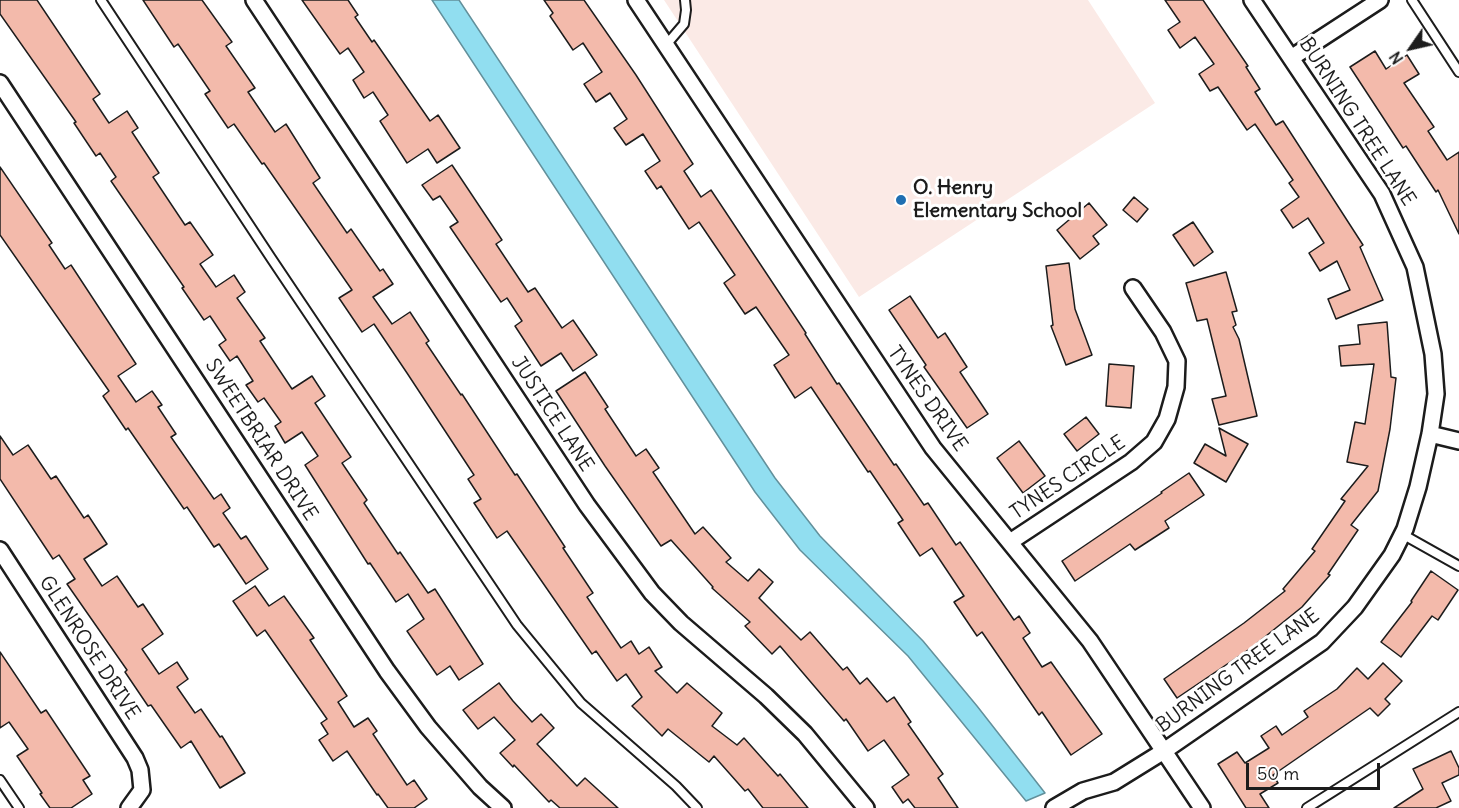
<!DOCTYPE html>
<html>
<head>
<meta charset="utf-8">
<style>
  body { margin:0 }
  #map { position:relative; width:1459px; height:808px; overflow:hidden; background:#fff; font-family:Delius,sans-serif }
  canvas { display:block }
  .north { position:absolute; left:1381px; top:18px; width:60px; height:60px; -webkit-text-stroke:4px #fff; paint-order:stroke; rotate:236deg; font-size:16px; font-weight:700; line-height:24px; text-align:center; color:#1c1c1c }
  .north::after { content:''; display:block; margin:auto; width:21px; height:27px; background:#1c1c1c; clip-path:polygon(50% 0,100% 100%,50% 72%,0 100%) }
  .scale { position:absolute; left:1246px; top:763px; width:134px; height:27px; box-sizing:border-box; border:3px solid #1c1c1c; border-top:0; padding-left:8px; font-size:18px; line-height:21px; white-space:nowrap; color:#1c1c1c; -webkit-text-stroke:4px #fff; paint-order:stroke }
</style>
</head>
<body>
<div id="map">
<canvas width="1459" height="808"></canvas>
<div class="north">N</div>
<div class="scale">50 m</div>
</div>
<script>
const c = document.querySelector('canvas').getContext('2d');
c.lineJoin = 'round';
function fill(path, color) { c.fillStyle = color; c.fill(path, 'evenodd'); }
const shape = rows => new Path2D(rows.map(r => 'M' + r).join(''));
function strokePath(path, color, width, dash) { c.strokeStyle = color; c.lineWidth = width; c.lineCap = dash ? 'butt' : 'round'; c.setLineDash(dash || []); c.stroke(path); }
function write(font, color, halo, rows, align = 'center') {
  c.font = font + ' Delius,sans-serif'; c.lineWidth = 6; c.setLineDash([]); c.textBaseline = 'middle'; c.strokeStyle = halo; c.fillStyle = color; for (const [text, x, y, turn = 0] of rows) {
    c.save(); c.translate(x, y); c.rotate((+turn || 0) * Math.PI / 180); c.textAlign = isNaN(turn) ? turn : align; if (halo) c.strokeText(text, 0, 0); c.fillText(text, 0, 0); c.restore();
  }
}
const built = shape([
  [664,0,1088,0,1155,103,859,297]
]);
const water = shape([
  [432,0,459,0,775,478,820,536,923,641,977,706,1045,793,1026,801,908,656,800,550,755,492,432,0]
]);
const building = shape([
  [0,0,37,0,100,94,93,99,109,123,127,111,138,128,132,132,159,173,153,177,185,225,190,222,213,255,200,264,216,287,234,275,245,292,237,298,265,338,260,341,292,389,312,376,325,396,315,403,351,457,342,463,367,500,364,503,398,554,400,552,428,593,435,589,483,664,459,680,450,666,437,675,407,631,424,619,408,594,396,602,370,563,368,564,305,465,318,456,302,432,285,443,275,426,281,422,264,398,258,402,246,385,253,381,237,356,230,361,219,345,226,340,210,316,204,320,182,288,184,287,111,181,116,177,100,153,96,156,74,123,76,122,0,14,0,0],
  [143,0,202,0,232,42,226,46,255,88,248,92,275,132,286,124,320,178,313,183,347,233,351,229,380,271,383,269,393,284,373,297,392,324,410,312,429,341,426,343,461,395,462,394,515,475,517,474,565,547,563,548,593,593,587,597,621,648,631,641,639,654,649,647,662,667,655,671,677,693,687,683,722,713,712,726,737,745,744,738,778,776,780,774,808,808,763,808,748,789,745,791,714,756,709,762,668,729,662,736,632,706,642,697,626,674,617,681,596,651,592,654,507,531,497,538,474,503,481,499,468,479,474,475,407,373,374,324,362,332,339,298,352,290,264,163,262,164,234,124,228,128,205,94,210,91,178,44,174,47,143,0],
  [302,0,348,0,358,15,355,17,372,42,374,40,430,121,438,115,460,148,437,163,428,149,407,163,380,121,388,115,373,92,364,98,353,80,364,72,348,48,340,54,302,0],
  [544,0,584,0,636,75,693,164,684,171,701,197,711,190,806,333,805,334,837,384,839,383,894,465,896,464,924,505,928,503,956,545,960,542,1014,620,1019,616,1030,633,1023,638,1042,667,1051,662,1102,734,1071,755,1042,712,1039,715,982,632,977,636,954,602,964,596,932,548,920,556,898,523,903,520,870,471,868,472,811,387,795,398,774,365,789,355,756,307,745,314,724,283,735,275,699,222,689,229,661,186,657,189,645,171,660,161,643,134,626,145,614,128,627,119,610,93,596,102,584,84,602,72,583,43,573,50,550,16,553,13,544,0],
  [1165,0,1203,0,1248,66,1246,67,1260,89,1255,92,1276,125,1283,121,1363,245,1360,247,1383,300,1336,319,1328,299,1350,290,1337,261,1320,271,1309,253,1324,243,1308,218,1293,228,1281,210,1299,197,1289,183,1293,180,1255,124,1247,130,1218,87,1210,91,1199,74,1214,64,1195,37,1180,48,1168,30,1180,22,1165,0],
  [1375,51,1386,69,1407,55,1419,74,1404,83,1434,127,1428,131,1447,160,1459,152,1459,234,1438,190,1436,192,1406,146,1403,148,1350,67,1375,51],
  [452,165,502,240,496,244,528,292,535,288,562,328,573,320,597,355,573,371,561,353,541,366,515,326,522,321,507,298,501,302,450,227,458,222,440,196,433,200,422,185,452,165],
  [0,167,52,243,49,245,65,269,71,265,136,364,118,376,136,402,152,391,162,405,158,407,176,434,171,437,214,499,221,494,230,508,223,513,241,539,246,536,268,569,246,584,219,544,214,547,187,507,184,509,128,428,126,430,103,396,109,391,0,235,0,167],
  [1134,197,1148,209,1137,222,1123,210,1134,197],
  [1089,203,1107,225,1093,236,1099,244,1080,259,1057,230,1089,203],
  [1193,222,1213,252,1194,266,1173,235,1193,222],
  [1069,263,1075,309,1092,355,1066,365,1051,326,1053,325,1046,266,1069,263],
  [1226,272,1237,311,1232,312,1236,325,1233,327,1239,339,1257,416,1219,425,1212,399,1226,396,1207,319,1197,321,1186,283,1226,272],
  [910,296,938,338,945,333,967,367,960,372,988,414,967,428,924,367,926,365,889,310,910,296],
  [1387,322,1391,377,1396,378,1390,429,1378,491,1351,525,1358,530,1328,574,1330,575,1302,607,1251,648,1177,698,1164,679,1244,623,1285,591,1283,589,1315,551,1312,549,1345,501,1341,499,1368,466,1347,462,1355,422,1365,424,1374,364,1341,366,1339,346,1360,344,1358,325,1387,322],
  [1109,364,1134,366,1131,408,1106,406,1109,364],
  [585,372,608,407,605,409,636,456,646,449,659,468,653,472,695,534,703,527,731,558,726,562,748,581,759,569,773,582,759,598,801,640,810,632,843,670,847,667,860,684,867,678,887,702,894,697,911,722,908,724,943,774,938,778,958,808,915,808,908,799,903,803,892,787,909,775,884,740,868,751,846,719,844,721,780,646,772,654,745,626,750,622,712,588,713,587,671,540,661,546,605,466,556,391,585,372],
  [1086,417,1099,434,1077,451,1064,434,1086,417],
  [1219,428,1248,444,1226,482,1194,463,1205,444,1226,456,1219,428],
  [0,436,13,455,28,445,51,479,56,476,84,518,88,515,107,544,84,559,102,586,117,576,138,607,143,604,163,634,142,649,159,674,177,662,188,679,177,687,195,713,201,709,220,737,222,736,245,773,220,788,191,741,181,748,151,705,148,706,125,672,127,670,67,584,75,579,59,555,53,559,0,479,0,436],
  [1019,441,1045,476,1023,493,997,458,1019,441],
  [1189,473,1204,495,1165,521,1169,528,1135,550,1130,544,1075,581,1062,561,1162,493,1161,492,1189,473],
  [1431,571,1458,590,1438,620,1432,616,1401,657,1381,642,1412,602,1411,601,1431,571],
  [255,586,269,606,284,596,314,638,310,640,347,696,338,702,354,727,368,718,377,731,373,734,407,785,414,780,427,799,414,808,388,808,378,794,377,795,347,751,333,761,319,740,328,734,321,723,327,719,265,630,257,636,233,601,255,586],
  [0,652,41,713,46,710,90,776,83,780,92,794,71,808,50,808,40,794,42,793,17,756,28,749,9,722,0,728,0,652],
  [1383,663,1402,681,1385,699,1390,704,1378,716,1370,708,1273,775,1278,783,1260,794,1269,808,1246,808,1218,764,1237,752,1245,763,1269,748,1261,736,1276,726,1282,735,1308,717,1304,711,1337,689,1357,668,1368,679,1383,663],
  [499,683,513,701,532,722,541,714,554,728,537,744,577,786,585,778,618,808,560,808,551,800,549,802,514,765,513,767,500,753,515,740,494,717,478,729,463,710,499,683],
  [1451,751,1459,768,1459,775,1442,783,1451,801,1436,808,1394,808,1423,789,1413,769,1451,751]
]);
const lane = shape([
  [101,0,271,258,517,625,581,703,676,786,697,808],
  [1412,0,1459,72],
  [666,45,684,24,686,10,685,0],
  [1402,534,1459,566],
  [0,780,19,808],
  [1307,808,1459,712]
]);
const street = shape([
  [254,0,587,505,652,593,681,623,766,696,805,734,866,808],
  [636,0,933,448,1090,641,1202,808],
  [1291,58,1380,0],
  [0,83,387,671,428,727,480,787,503,808],
  [1430,434,1459,441],
  [1010,542,1131,462,1154,442,1167,419,1176,387,1177,361,1163,332,1133,288],
  [0,550,135,758,140,770,142,790,129,808],
  [1054,808,1083,791,1114,782,1164,751,1322,642,1355,607,1392,555,1405,529,1418,487,1430,434,1436,394,1433,354,1415,267,1382,194,1252,0]
]);
const markers = [
  [901,200,6,"#1f6fb2"]
];
const streetNames = [
  ["BURNING TREE LANE",1357,122,57],
  ["TYNES DRIVE",927,399,55],
  ["JUSTICE LANE",552,414,57],
  ["SWEETBRIAR DRIVE",261,440,57],
  ["TYNES CIRCLE",1068,478,-34],
  ["GLENROSE DRIVE",89,648,57],
  ["BURNING TREE LANE",1238,671,-36]
];
const poiNames = [
  ["O. Henry",913,188],
  ["Elementary School",913,211]
];
fill(built, '#fbeae6');
fill(water, '#91def0');
strokePath(water, '#62909b', 1.5);
fill(building, '#f3baab');
strokePath(building, '#1c1c1c', 1.5);
strokePath(lane, '#1c1c1c', 12);
strokePath(street, '#1c1c1c', 20);
strokePath(lane, '#fff', 8);
strokePath(street, '#fff', 15);
for (const [x, y, r, color] of markers) { const dot = new Path2D(); dot.arc(x, y, r, 0, 2 * Math.PI); c.fillStyle = color; c.fill(dot); strokePath(dot, '#fff', 2); }
write('20px', '#1c1c1c', '#fff', streetNames);
write('bold 20px', '#1c1c1c', '#fff', poiNames, 'left');
</script>
</body>
</html>
